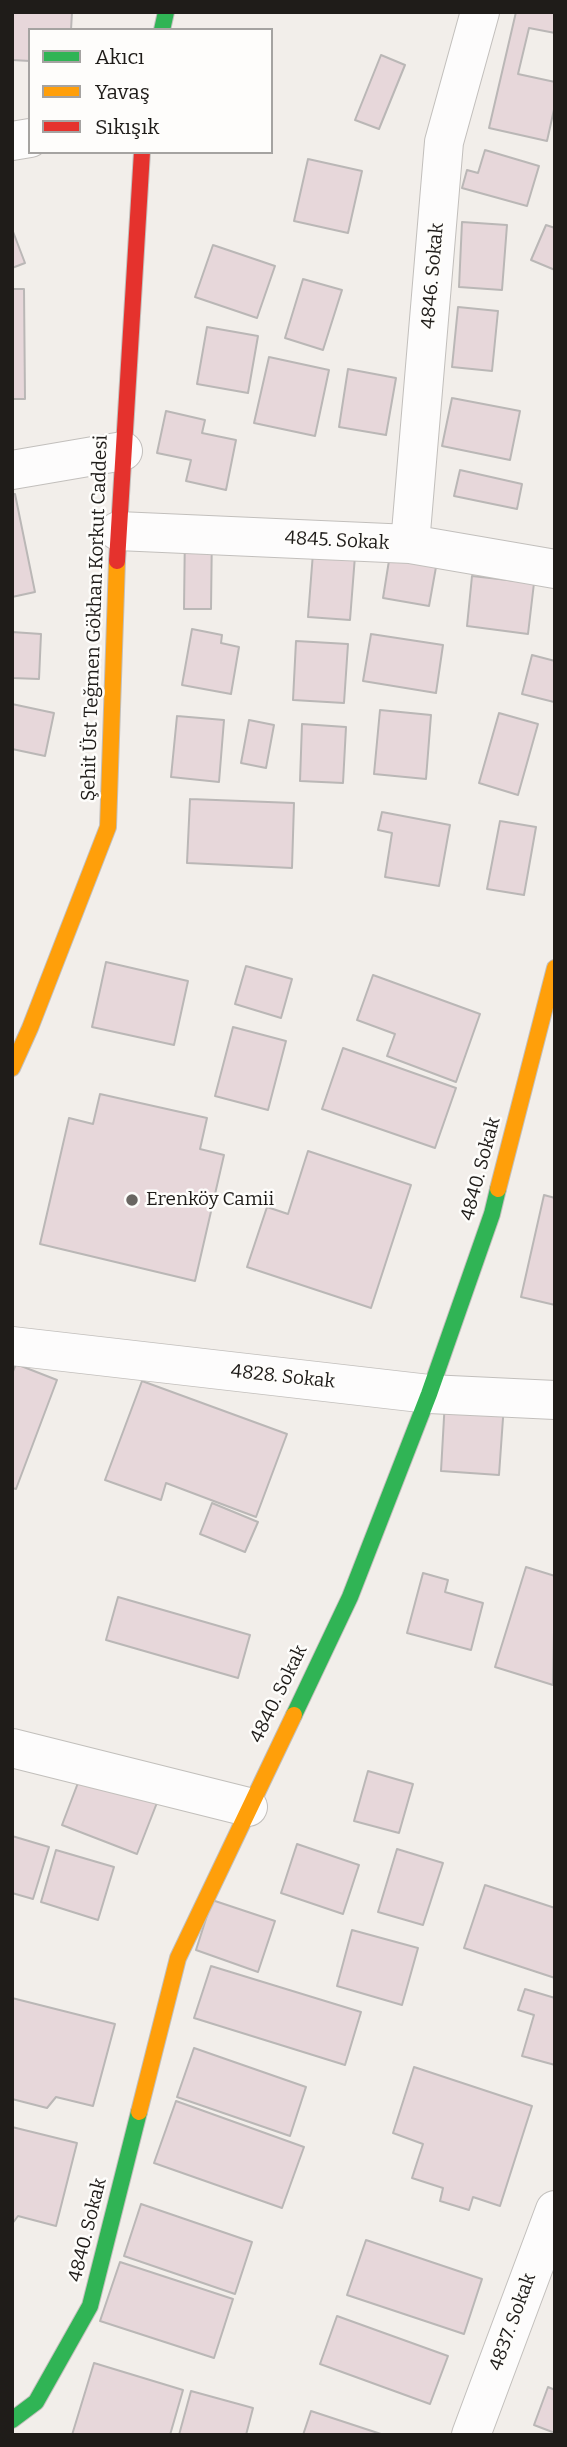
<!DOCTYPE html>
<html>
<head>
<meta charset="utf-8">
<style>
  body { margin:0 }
  #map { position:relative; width:567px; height:2447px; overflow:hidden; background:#f2eeea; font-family:Bitter,serif }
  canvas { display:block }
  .frame { position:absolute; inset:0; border:14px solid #1f1c19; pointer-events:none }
  .legend { position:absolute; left:28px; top:28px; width:245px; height:126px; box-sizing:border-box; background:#fefdfb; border:2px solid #a5a3a1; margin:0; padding:9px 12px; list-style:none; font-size:21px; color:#1f1c19 }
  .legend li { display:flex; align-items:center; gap:14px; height:35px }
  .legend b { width:35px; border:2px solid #a5a3a1 }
</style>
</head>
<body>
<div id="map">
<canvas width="567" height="2447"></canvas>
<div class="frame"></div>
<ul class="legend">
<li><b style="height:9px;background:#30b455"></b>Akıcı</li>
<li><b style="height:9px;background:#ff9f0a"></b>Yavaş</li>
<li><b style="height:9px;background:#e5322d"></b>Sıkışık</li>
</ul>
</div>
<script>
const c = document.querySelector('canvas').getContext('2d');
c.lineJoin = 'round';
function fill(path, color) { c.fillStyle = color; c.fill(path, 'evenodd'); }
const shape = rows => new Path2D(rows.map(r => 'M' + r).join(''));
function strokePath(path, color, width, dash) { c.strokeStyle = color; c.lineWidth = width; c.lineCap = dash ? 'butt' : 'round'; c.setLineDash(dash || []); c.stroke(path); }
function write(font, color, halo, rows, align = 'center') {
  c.font = font + ' Bitter,serif'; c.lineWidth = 5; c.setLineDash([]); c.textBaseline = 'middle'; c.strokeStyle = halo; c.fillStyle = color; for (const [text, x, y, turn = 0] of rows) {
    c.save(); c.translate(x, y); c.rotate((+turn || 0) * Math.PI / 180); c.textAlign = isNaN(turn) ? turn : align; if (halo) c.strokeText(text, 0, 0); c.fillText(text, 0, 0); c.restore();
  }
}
const building = shape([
  [12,12,72,12,71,30,30,30,30,61,12,60,12,12],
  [516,12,555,12,555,33,529,28,518,74,555,82,555,105,547,141,489,128,516,12],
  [381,55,405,65,379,129,355,120,381,55],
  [485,150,539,166,527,206,462,188,467,170,478,173,485,150],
  [308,159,362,171,348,233,294,221,308,159],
  [462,222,507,225,502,290,459,287,462,222],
  [546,225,555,228,555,270,531,260,546,225],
  [12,229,25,263,12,268,12,229],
  [213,245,275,266,257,318,195,297,213,245],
  [303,279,342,290,323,350,285,338,303,279],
  [12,289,24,289,25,399,12,399,12,289],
  [458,307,498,311,492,371,452,367,458,307],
  [207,327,258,336,248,393,197,384,207,327],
  [269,357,329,370,315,436,254,423,269,357],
  [348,369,396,378,386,435,339,427,348,369],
  [452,398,520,411,510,460,442,446,452,398],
  [166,411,205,420,202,433,236,440,226,490,186,481,191,460,157,453,166,411],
  [460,470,522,484,517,509,454,496,460,470],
  [12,494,15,494,35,592,12,597,12,494],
  [185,528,212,529,211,609,184,609,185,528],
  [314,540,356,543,350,620,308,617,314,540],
  [391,548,438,556,429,606,383,598,391,548],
  [472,576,534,583,528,634,467,626,472,576],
  [192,629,222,635,221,643,239,647,231,694,182,685,192,629],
  [12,632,41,634,39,679,12,678,12,632],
  [371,634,443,645,436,693,363,681,371,634],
  [296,641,348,644,344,703,293,700,296,641],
  [532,655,555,661,554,702,522,694,532,655],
  [12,704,54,713,45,756,12,749,12,704],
  [380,710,431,715,426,779,374,774,380,710],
  [499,713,538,724,518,795,479,783,499,713],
  [177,716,224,720,219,782,171,777,177,716],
  [249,720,274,725,266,768,241,763,249,720],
  [302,724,346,727,343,783,300,781,302,724],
  [190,799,294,803,292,868,187,863,190,799],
  [382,812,450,825,439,886,385,877,392,833,378,830,382,812],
  [500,821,536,827,524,895,487,889,500,821],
  [106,962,188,981,174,1045,92,1027,106,962],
  [246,966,292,979,281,1018,235,1004,246,966],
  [373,975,480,1014,456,1082,387,1056,395,1034,357,1020,373,975],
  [233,1027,286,1041,268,1110,215,1096,233,1027],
  [343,1048,456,1088,435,1148,322,1109,343,1048],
  [100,1094,207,1118,200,1149,224,1155,195,1281,40,1244,69,1118,93,1124,100,1094],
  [308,1151,411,1185,371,1308,247,1267,267,1207,288,1214,308,1151],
  [544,1195,555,1198,555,1305,521,1297,544,1195],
  [16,1364,57,1380,16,1489,12,1488,12,1374,16,1364],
  [142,1381,287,1434,256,1517,166,1483,161,1500,105,1480,142,1381],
  [445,1400,504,1404,499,1475,441,1471,445,1400],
  [212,1503,258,1522,245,1552,200,1534,212,1503],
  [526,1567,555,1576,553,1685,495,1667,526,1567],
  [423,1573,448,1580,445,1592,483,1603,471,1650,407,1633,423,1573],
  [118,1597,250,1635,238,1678,106,1640,118,1597],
  [84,1767,160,1795,137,1854,62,1825,84,1767],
  [368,1771,413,1784,399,1833,354,1821,368,1771],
  [12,1836,49,1847,33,1899,12,1893,12,1836],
  [297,1844,359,1865,343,1914,281,1893,297,1844],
  [397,1849,443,1863,423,1925,378,1912,397,1849],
  [56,1850,114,1867,98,1920,41,1902,56,1850],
  [485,1885,555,1908,555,1978,464,1948,485,1885],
  [212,1900,275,1921,258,1972,196,1950,212,1900],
  [352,1930,418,1948,402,2005,337,1986,352,1930],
  [211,1966,361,2012,345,2065,194,2018,211,1966],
  [525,1989,555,1998,555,2065,522,2056,534,2015,518,2010,525,1989],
  [12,1998,115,2024,93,2106,56,2097,47,2108,12,2099,12,1998],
  [194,2048,306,2087,290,2136,177,2097,194,2048],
  [414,2067,532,2106,500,2206,473,2197,469,2210,440,2201,443,2188,412,2178,423,2144,393,2133,414,2067],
  [176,2101,304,2147,282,2208,154,2163,176,2101],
  [12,2127,77,2143,56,2226,18,2216,12,2224,12,2127],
  [141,2204,252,2242,235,2294,124,2256,141,2204],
  [366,2240,482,2279,464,2334,347,2295,366,2240],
  [120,2262,233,2299,214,2358,100,2321,120,2262],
  [337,2316,448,2356,430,2404,320,2364,337,2316],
  [94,2363,183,2390,170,2435,72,2435,94,2363],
  [548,2387,555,2390,555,2433,534,2425,548,2387],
  [191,2391,253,2408,246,2435,179,2435,191,2391],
  [311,2411,384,2435,303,2435,311,2411]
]);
const street = shape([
  [12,141,30,138],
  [12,470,123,451],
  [118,531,410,544,555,569],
  [410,544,444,142,480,12],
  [12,1346,429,1394,555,1400],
  [12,1748,248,1807],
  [471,2435,555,2210]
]);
const fast = shape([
  [162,30,166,12],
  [294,1715,350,1597,429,1394,492,1214,498,1189],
  [12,2420,36,2402,90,2306,139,2112]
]);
const slow = shape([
  [12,1068,30,1028,108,827,117,561],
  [498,1189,555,968],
  [139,2112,178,1958,294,1715]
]);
const jam = shape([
  [117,561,142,152]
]);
const markers = [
  [132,1200,7,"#696662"]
];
const streetNames = [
  ["4846. Sokak",433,276,-85],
  ["4845. Sokak",337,541,3],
  ["Şehit Üst Teğmen Gökhan Korkut Caddesi",95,618,-88],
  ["4840. Sokak",481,1169,-75],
  ["4828. Sokak",283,1377,6],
  ["4840. Sokak",279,1694,-64],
  ["4840. Sokak",88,2230,-76],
  ["4837. Sokak",513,2322,-70]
];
const poiNames = [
  ["Erenköy Camii",146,1200]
];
fill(building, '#e7d7da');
strokePath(building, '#bab7b6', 2);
strokePath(street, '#c2bfbc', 40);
strokePath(fast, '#c2bfbc', 18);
strokePath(slow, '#c2bfbc', 18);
strokePath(jam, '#c2bfbc', 18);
strokePath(street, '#fdfcfc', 38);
strokePath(fast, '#30b455', 16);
strokePath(slow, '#ff9f0a', 16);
strokePath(jam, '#e5322d', 16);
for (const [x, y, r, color] of markers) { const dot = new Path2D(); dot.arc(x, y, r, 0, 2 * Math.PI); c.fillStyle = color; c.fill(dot); strokePath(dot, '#fefdfb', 2.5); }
write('19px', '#1f1c19', '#fefdfb', streetNames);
write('19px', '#1f1c19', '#fefdfb', poiNames, 'left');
</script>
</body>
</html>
